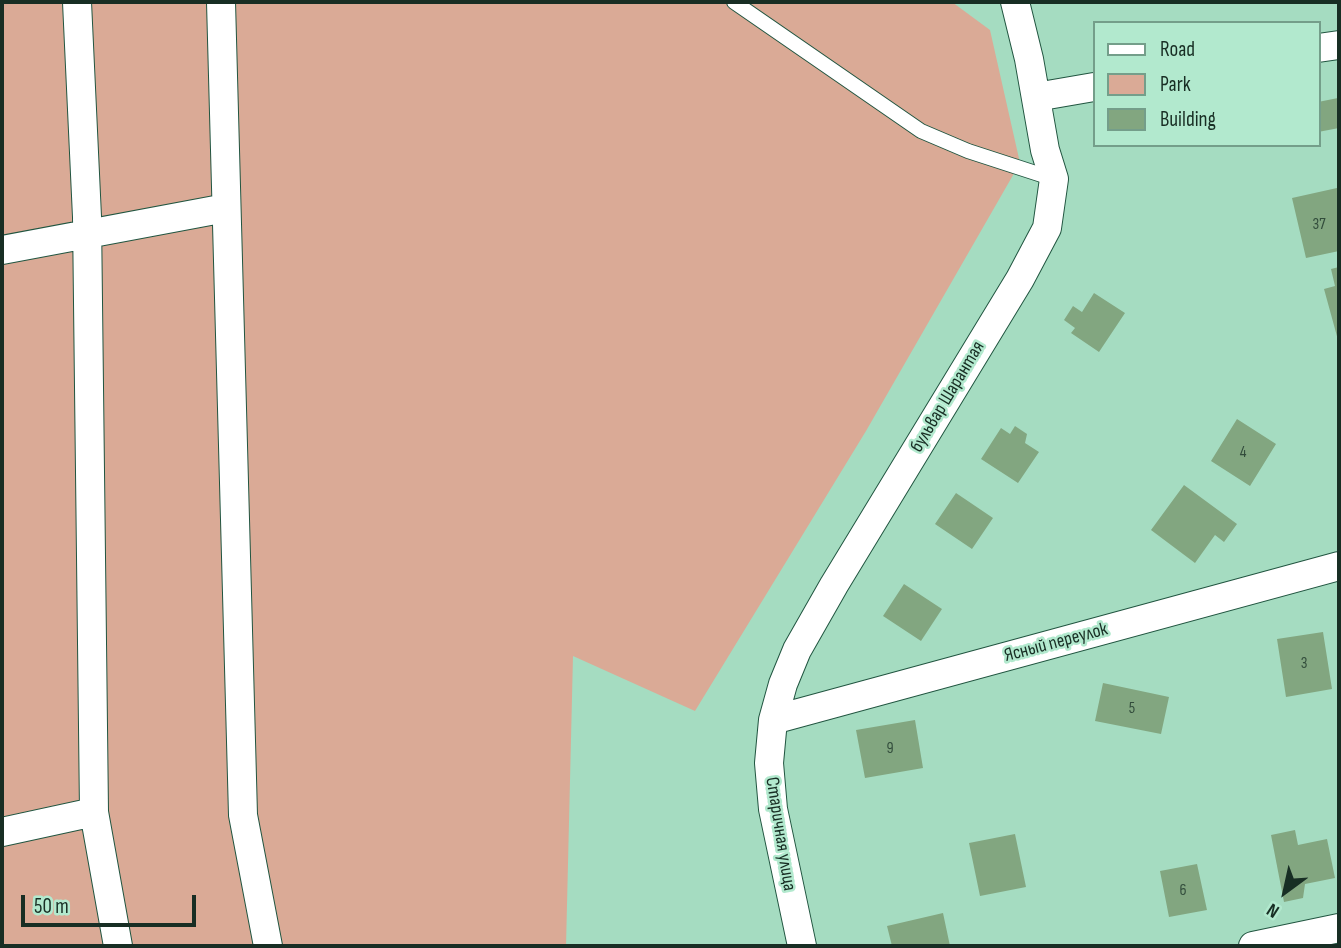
<!DOCTYPE html>
<html>
<head>
<meta charset="utf-8">
<style>
  body { margin:0 }
  #map { position:relative; width:1341px; height:948px; overflow:hidden; background:#a5dcc1; font-family:"Sofia Sans Condensed",sans-serif }
  canvas { display:block }
  .frame { position:absolute; inset:0; border:4px solid #182e24; pointer-events:none }
  .legend { position:absolute; left:1093px; top:21px; width:228px; height:126px; box-sizing:border-box; background:#b2e9ce; border:2px solid #749e8a; margin:0; padding:9px 12px; list-style:none; font-size:21px; color:#182e24 }
  .legend li { display:flex; align-items:center; gap:14px; height:35px }
  .legend b { width:35px; border:2px solid #749e8a }
  .north { position:absolute; left:1250px; top:857px; width:70px; height:70px; -webkit-text-stroke:5px #b2e9ce; paint-order:stroke; rotate:213deg; font-size:19px; font-weight:700; line-height:28px; text-align:center; color:#182e24 }
  .north::after { content:''; display:block; margin:auto; width:24px; height:32px; background:#182e24; clip-path:polygon(50% 0,100% 100%,50% 72%,0 100%) }
  .scale { position:absolute; left:21px; top:895px; width:175px; height:32px; box-sizing:border-box; border:4px solid #182e24; border-top:0; padding-left:9px; font-size:21px; line-height:24px; white-space:nowrap; color:#182e24; -webkit-text-stroke:5px #b2e9ce; paint-order:stroke }
</style>
</head>
<body>
<div id="map">
<canvas width="1341" height="948"></canvas>
<div class="frame"></div>
<ul class="legend">
<li><b style="height:9px;background:#fff"></b>Road</li>
<li><b style="height:19px;background:#daaa96"></b>Park</li>
<li><b style="height:19px;background:#82a680"></b>Building</li>
</ul>
<div class="north">N</div>
<div class="scale">50 m</div>
</div>
<script>
const c = document.querySelector('canvas').getContext('2d');
c.lineJoin = 'round';
function fill(path, color) { c.fillStyle = color; c.fill(path, 'evenodd'); }
const shape = rows => new Path2D(rows.map(r => 'M' + r).join(''));
function strokePath(path, color, width, dash) { c.strokeStyle = color; c.lineWidth = width; c.lineCap = dash ? 'butt' : 'round'; c.setLineDash(dash || []); c.stroke(path); }
function write(font, color, halo, rows, align = 'center') {
  c.font = font + ' "Sofia Sans Condensed",sans-serif'; c.lineWidth = 5; c.setLineDash([]); c.textBaseline = 'middle'; c.strokeStyle = halo; c.fillStyle = color; for (const [text, x, y, turn = 0] of rows) {
    c.save(); c.translate(x, y); c.rotate((+turn || 0) * Math.PI / 180); c.textAlign = isNaN(turn) ? turn : align; if (halo) c.strokeText(text, 0, 0); c.fillText(text, 0, 0); c.restore();
  }
}
const green = shape([
  [2,2,952,2,990,30,1020,163,866,431,695,711,573,656,566,946,2,946]
]);
const building = shape([
  [1338,98,1339,128,1318,132,1318,102],
  [1337,188,1339,197,1339,251,1306,258,1292,198],
  [1339,267,1339,340,1338,340,1324,289,1335,286,1331,269],
  [1094,293,1125,313,1099,352,1071,333,1075,328,1064,320,1073,306,1082,312],
  [1237,419,1276,444,1250,486,1211,461],
  [1015,426,1027,434,1025,443,1039,452,1018,483,981,459,1001,428,1010,434],
  [1184,485,1237,524,1224,542,1215,535,1195,563,1151,530],
  [956,493,993,518,972,549,935,524],
  [904,584,942,609,921,641,883,616],
  [1323,632,1332,689,1286,697,1277,639],
  [1103,683,1169,697,1161,734,1095,721],
  [915,720,923,768,865,778,856,730],
  [1295,830,1298,845,1327,839,1335,878,1305,884,1303,898,1284,902,1271,835],
  [1015,834,1026,887,980,896,969,843],
  [1197,864,1207,910,1169,917,1160,871],
  [943,913,950,946,892,946,887,926]
]);
const service = shape([
  [734,2,921,131,968,151,1054,179]
]);
const minor = shape([
  [221,2,243,815,268,946],
  [1318,48,1339,45],
  [1036,97,1094,87],
  [2,250,226,208],
  [773,720,1339,566],
  [94,812,118,946],
  [2,832,94,812,87,217,77,2],
  [802,946,773,809,769,763,773,720,783,684,797,650,834,585,1020,279,1047,228,1054,179,1045,150,1029,59,1015,2],
  [1253,946,1339,928]
]);
const numberNames = [
  ["37",1319,225],
  ["4",1243,453],
  ["3",1304,664],
  ["5",1132,709],
  ["9",890,749],
  ["6",1183,891]
];
const streetNames = [
  ["бульвар Шарантая",948,397,-59],
  ["Ясный переулок",1056,643,-15],
  ["Старичная улица",780,834,81]
];
fill(green, '#daaa96');
fill(building, '#82a680');
strokePath(service, '#215540', 16);
strokePath(minor, '#215540', 30);
strokePath(service, '#fff', 14);
strokePath(minor, '#fff', 28);
write('16px', '#324c3b', null, numberNames);
write('19px', '#182e24', '#b2e9ce', streetNames);
</script>
</body>
</html>
